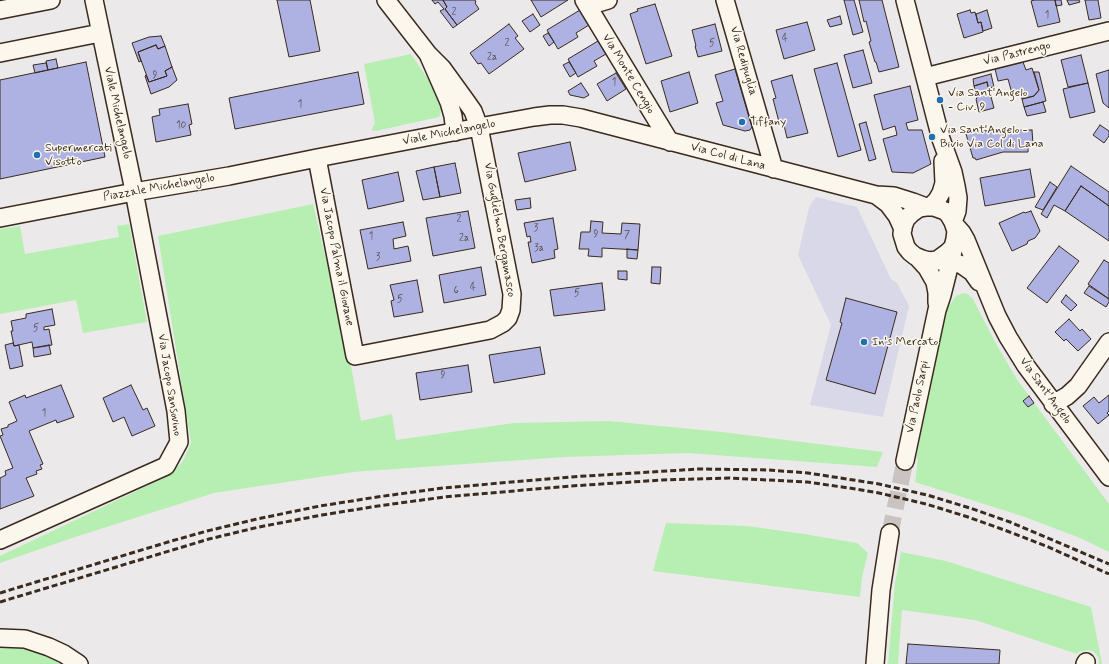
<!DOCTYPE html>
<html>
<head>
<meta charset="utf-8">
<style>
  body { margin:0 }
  canvas { display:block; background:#ece9ea }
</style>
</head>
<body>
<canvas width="1109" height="664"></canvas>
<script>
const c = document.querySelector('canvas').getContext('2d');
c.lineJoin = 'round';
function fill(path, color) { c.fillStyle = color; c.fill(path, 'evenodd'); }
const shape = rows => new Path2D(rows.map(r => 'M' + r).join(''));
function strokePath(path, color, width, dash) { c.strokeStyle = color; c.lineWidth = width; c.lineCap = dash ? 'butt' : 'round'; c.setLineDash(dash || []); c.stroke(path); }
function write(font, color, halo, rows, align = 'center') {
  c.font = font + ' Mynerve,sans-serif'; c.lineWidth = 3; c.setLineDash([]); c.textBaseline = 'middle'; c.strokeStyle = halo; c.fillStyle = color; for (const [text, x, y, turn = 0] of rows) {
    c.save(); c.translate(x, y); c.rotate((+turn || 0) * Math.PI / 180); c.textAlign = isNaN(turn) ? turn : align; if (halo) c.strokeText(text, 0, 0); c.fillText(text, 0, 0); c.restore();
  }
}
const built = shape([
  [816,197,857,207,891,279,897,283,909,306,883,417,810,405,831,325,798,255,809,208,812,202]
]);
const green = shape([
  [411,54,432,85,441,107,440,115,439,117,376,131,371,130,375,123,364,64],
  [313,204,352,371,361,421,392,414,396,440,514,423,609,421,722,432,883,452,877,467,688,453,565,457,353,472,214,493,75,537,0,563,0,556,168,476,183,461,191,443,158,236],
  [129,224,147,322,83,333,76,300,0,314,0,229,20,226,25,254,119,237,117,226],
  [965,293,969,295,973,299,995,342,1018,381,1109,504,1109,552,1080,538,1025,517,915,482,918,459,916,458,946,310,956,296,961,294],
  [666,523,747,526,804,534,857,543,868,553,862,577,860,597,653,571],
  [901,552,946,561,1091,607,1102,664,1099,664,1099,659,1096,654,1093,651,1089,650,1079,652,1077,654,975,620,902,610,898,664,888,664,895,583],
  [21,643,73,664,0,664,0,644]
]);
const building = shape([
  [277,0,310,0,320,51,289,57,277,0],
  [432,0,443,0,447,7,445,9,457,25,453,28,440,11,444,9,438,2,435,4,432,0],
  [443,0,475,0,476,2,475,3,479,9,457,25,445,9,447,7,443,0],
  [531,0,568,0,541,17,531,0],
  [844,0,854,0,863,32,853,35,844,0],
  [859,0,882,0,899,67,879,72,876,62,875,62,869,42,871,41,866,21,864,22,859,0],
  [1034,0,1055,0,1060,22,1038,27,1031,1,1034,0],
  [1055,0,1061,0,1062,5,1056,6,1055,0],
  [1067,0,1079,0,1080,2,1069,5,1067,0],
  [1085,0,1098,0,1101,18,1089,20,1085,0],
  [655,4,672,56,646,64,630,14,638,11,637,9,655,4],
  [580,10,589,25,576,33,578,37,558,49,547,30,580,10],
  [970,10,971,13,975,12,978,23,981,22,983,32,964,38,957,14,970,10],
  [987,10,992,28,983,31,981,22,978,23,976,14,987,10],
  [533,14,540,25,530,32,522,21,533,14],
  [840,16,842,24,830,27,827,20,840,16],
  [807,22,815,50,784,59,776,30,807,22],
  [509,24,518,36,515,38,524,49,489,74,481,63,478,64,470,53,509,24],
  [715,24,722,51,698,57,695,46,696,46,692,30,715,24],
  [548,33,554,42,549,46,543,36,548,33],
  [161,36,165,46,158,49,156,45,138,52,141,61,139,62,132,43,149,37,161,36],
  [598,41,606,54,594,61,597,66,578,77,568,59,598,41],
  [156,45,158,49,165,46,172,67,165,71,167,76,149,82,138,52,156,45],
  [863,50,872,83,853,88,844,55,863,50],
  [1081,55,1088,83,1068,87,1061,60,1081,55],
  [56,59,58,68,48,70,46,61,56,59],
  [86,62,105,157,0,179,0,80,86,62],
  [569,62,576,73,570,77,563,65,569,62],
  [1023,62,1026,70,1032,68,1039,90,1034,96,1022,99,1021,95,1013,97,1008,79,998,81,995,69,1023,62],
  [46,63,48,70,35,73,33,65,46,63],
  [837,63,861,150,838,157,814,69,837,63],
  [172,67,177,80,169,87,151,94,145,76,146,75,149,82,167,76,165,71,172,67],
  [735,69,752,127,750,130,745,131,723,125,716,103,723,101,715,75,735,69],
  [1109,70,1109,108,1103,103,1096,74,1109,70],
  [358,72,364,104,235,129,229,98,358,72],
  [689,72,698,103,670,112,661,81,689,72],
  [1034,72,1039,72,1046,101,1024,107,1022,99,1034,96,1039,90,1034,72],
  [616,73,626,89,607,101,597,84,616,73],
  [991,74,994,87,988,88,987,82,974,86,973,79,991,74],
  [792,75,808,133,787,138,783,121,779,122,773,99,776,98,771,81,792,75],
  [987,82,994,108,979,112,976,99,977,98,974,86,987,82],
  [581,83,589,95,584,98,570,95,568,91,581,83],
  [1088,83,1095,112,1070,118,1063,89,1088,83],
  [910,86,918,120,906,123,908,130,922,130,931,164,913,173,892,172,883,139,897,135,895,126,883,130,874,95,910,86],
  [1043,102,1046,112,1027,116,1024,107,1043,102],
  [188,104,192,124,189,125,191,135,156,142,152,117,160,115,159,109,188,104],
  [866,122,876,159,869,161,859,124,866,122],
  [1100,125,1109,131,1109,136,1104,143,1093,135,1100,125],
  [1032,130,1033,144,1028,144,1028,152,1003,152,976,160,975,158,973,158,966,134,976,131,1032,130],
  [570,142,576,170,525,182,518,153,570,142],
  [455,163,461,193,440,197,434,167,455,163],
  [1071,166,1109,192,1109,206,1081,186,1065,211,1054,205,1047,218,1041,214,1071,166],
  [434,167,440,197,423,200,416,171,434,167],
  [1030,169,1035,197,985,206,980,178,1030,169],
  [398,172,404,201,368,209,362,180,398,172],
  [1050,182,1057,187,1043,210,1035,207,1050,182],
  [1081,186,1109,206,1109,241,1065,211,1081,186],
  [530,198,531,208,517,210,515,200,530,198],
  [468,211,475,248,433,256,426,218,468,211],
  [1031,211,1040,231,1035,238,1028,241,1027,244,1012,251,999,223,1024,212,1025,213,1031,211],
  [553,218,558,249,554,250,555,258,532,263,528,242,531,242,530,236,527,237,524,223,553,218],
  [591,221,603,222,602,233,621,234,622,223,640,224,638,250,602,248,602,257,588,256,589,249,579,249,581,232,590,232,591,221],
  [403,222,406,236,393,239,394,249,408,246,411,261,368,269,360,230,403,222],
  [1059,246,1079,261,1047,303,1027,288,1059,246],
  [627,249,638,250,637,259,627,258,627,249],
  [1104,260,1109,263,1109,299,1088,284,1104,260],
  [481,267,486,295,444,303,439,275,481,267],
  [652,267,661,267,660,284,651,283,652,267],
  [618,271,627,271,627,280,618,279,618,271],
  [417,280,423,312,394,317,391,301,394,300,390,285,417,280],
  [602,283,605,310,554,316,550,290,602,283],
  [1089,286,1109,299,1109,302,1106,307,1084,293,1089,286],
  [1066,295,1077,305,1071,311,1061,302,1066,295],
  [846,298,897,312,875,394,826,380,842,323,840,322,846,298],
  [52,309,55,325,44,327,44,330,49,329,52,345,33,348,32,342,14,346,11,331,13,331,11,321,26,318,26,314,52,309],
  [1069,319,1080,331,1082,329,1091,339,1078,351,1066,339,1064,341,1055,332,1069,319],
  [13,343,14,346,19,345,23,366,10,369,5,345,13,343],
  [49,345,51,354,34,357,33,348,49,345],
  [540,347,545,374,494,383,489,355,540,347],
  [468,365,472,392,420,400,416,373,468,365],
  [61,385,74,417,57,423,56,420,29,431,43,464,40,465,42,469,36,471,37,474,26,478,34,496,0,509,0,478,6,475,5,471,13,468,0,436,3,435,1,429,8,427,8,425,17,421,9,402,25,395,26,398,61,385],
  [131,385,143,410,147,408,155,426,132,436,124,417,113,422,103,398,131,385],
  [1109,395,1109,411,1107,413,1109,415,1098,424,1083,406,1094,397,1099,403,1109,395],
  [1029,396,1034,403,1028,407,1023,401,1029,396],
  [908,644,1000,650,999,664,906,664,908,644]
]);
const minorTunnel = shape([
  [890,533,905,461]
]);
const minor = shape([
  [386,0,428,54],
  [584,0,670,142],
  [725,0,774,169],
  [905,0,941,139,953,172,956,186,958,198,957,211,953,222],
  [588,6,608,0],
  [0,10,51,0],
  [0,53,100,33],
  [925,77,1109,31],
  [317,158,355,356,490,330,503,323,508,318,511,310,512,294,479,127,473,111,466,101,442,68,428,54,449,102,453,116,455,132],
  [876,195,888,204,897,216,903,229],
  [930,207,937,200,941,193,944,183,943,161],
  [0,218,134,192,229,176,317,158,479,127,534,117,550,115,563,115,581,118,876,195,894,196,913,202,926,207],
  [954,224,962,233,966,240,997,316,1008,337,1026,366,1109,477],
  [917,257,927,268,935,282,937,293,937,303],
  [929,261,937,260,948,252,953,247,955,239,956,231,953,222,949,215,945,211,934,207,926,207,919,208,912,213,906,219,903,227,902,234,906,247,910,252,915,256,922,259,929,261,951,261,962,265,972,272,979,282],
  [1053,404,1067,396,1078,386,1109,342],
  [905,461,937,310,942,295,953,251],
  [0,540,166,466,179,442,176,411,132,181,94,0],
  [0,638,25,639,49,647,64,654,79,664],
  [875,664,881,590,890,533],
  [1085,664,1086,662]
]);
const rail = shape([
  [0,593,168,542,207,531,257,519,320,506,377,497,443,488,570,477,699,469,769,470,808,473,879,484,927,495,970,508,1010,522,1109,564],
  [0,602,209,539,259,527,322,515,378,506,444,497,571,486,662,480,729,478,807,482,849,488,879,493,926,504,968,517,1007,531,1046,546,1109,574]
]);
const markers = [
  [940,100,4,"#1f6fb2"],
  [742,122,4,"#1f6fb2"],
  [932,137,4,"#1f6fb2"],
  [37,155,4,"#1f6fb2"],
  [864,342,4,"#1f6fb2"]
];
const numberNames = [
  ["2",454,13],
  ["1",1047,16],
  ["4",785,39],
  ["2",507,44],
  ["5",712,44],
  ["2a",492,58],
  ["9",155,76],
  ["1",614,83],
  ["1",300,105],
  ["10",181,126],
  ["2",459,220],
  ["3",536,229],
  ["9",596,235],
  ["7",627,236],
  ["1",371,237],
  ["2a",464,239],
  ["3a",539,249],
  ["3",378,258],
  ["4",473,288],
  ["6",456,291],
  ["5",577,294],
  ["5",400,300],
  ["5",36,329],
  ["9",443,376],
  ["1",44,414]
];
const streetNames = [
  ["Via Pastrengo",1017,54,-14],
  ["Via Redipuglia",743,61,74],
  ["Via Monte Cengio",628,74,59],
  ["Viale Michelangelo",117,113,78],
  ["Viale Michelangelo",449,133,-11],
  ["Via Col di Lana",728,157,15],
  ["Piazzale Michelangelo",159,188,-10],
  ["Via Guglielmo Bergamasco",499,230,80],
  ["Via Jacopo Palma il Giovane",336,257,79],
  ["Via Jacopo Sansovino",169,385,81],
  ["Via Sant'Angelo",1045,391,54],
  ["Via Paolo Sarpi",918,397,-78]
];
const poiNames = [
  ["Via Sant'Angelo",948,93],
  ["- Civ. 9",948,107],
  ["Tiffany",750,122],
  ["Via Sant'Angelo -",940,130],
  ["Bivio Via Col di Lana",940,144],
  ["Supermercati",45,148],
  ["Visotto",45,162],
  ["In's Mercato",872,342]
];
fill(built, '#d9d8e8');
fill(green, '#b7efb2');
fill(building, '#aeb2e3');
strokePath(building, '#3b2a1e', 1);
strokePath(minorTunnel, '#c9c3c1', 17, [17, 8]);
strokePath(minor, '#3b2a1e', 20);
strokePath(minor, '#fbf7ec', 17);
strokePath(rail, '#3b2a1e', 3, [6, 3]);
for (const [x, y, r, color] of markers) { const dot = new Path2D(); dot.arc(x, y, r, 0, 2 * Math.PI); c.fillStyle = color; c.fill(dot); strokePath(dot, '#fbf7ec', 1.5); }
write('10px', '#584c4f', null, numberNames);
write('12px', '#3b2a1e', '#fbf7ec', streetNames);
write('12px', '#3b2a1e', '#fbf7ec', poiNames, 'left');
</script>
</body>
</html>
